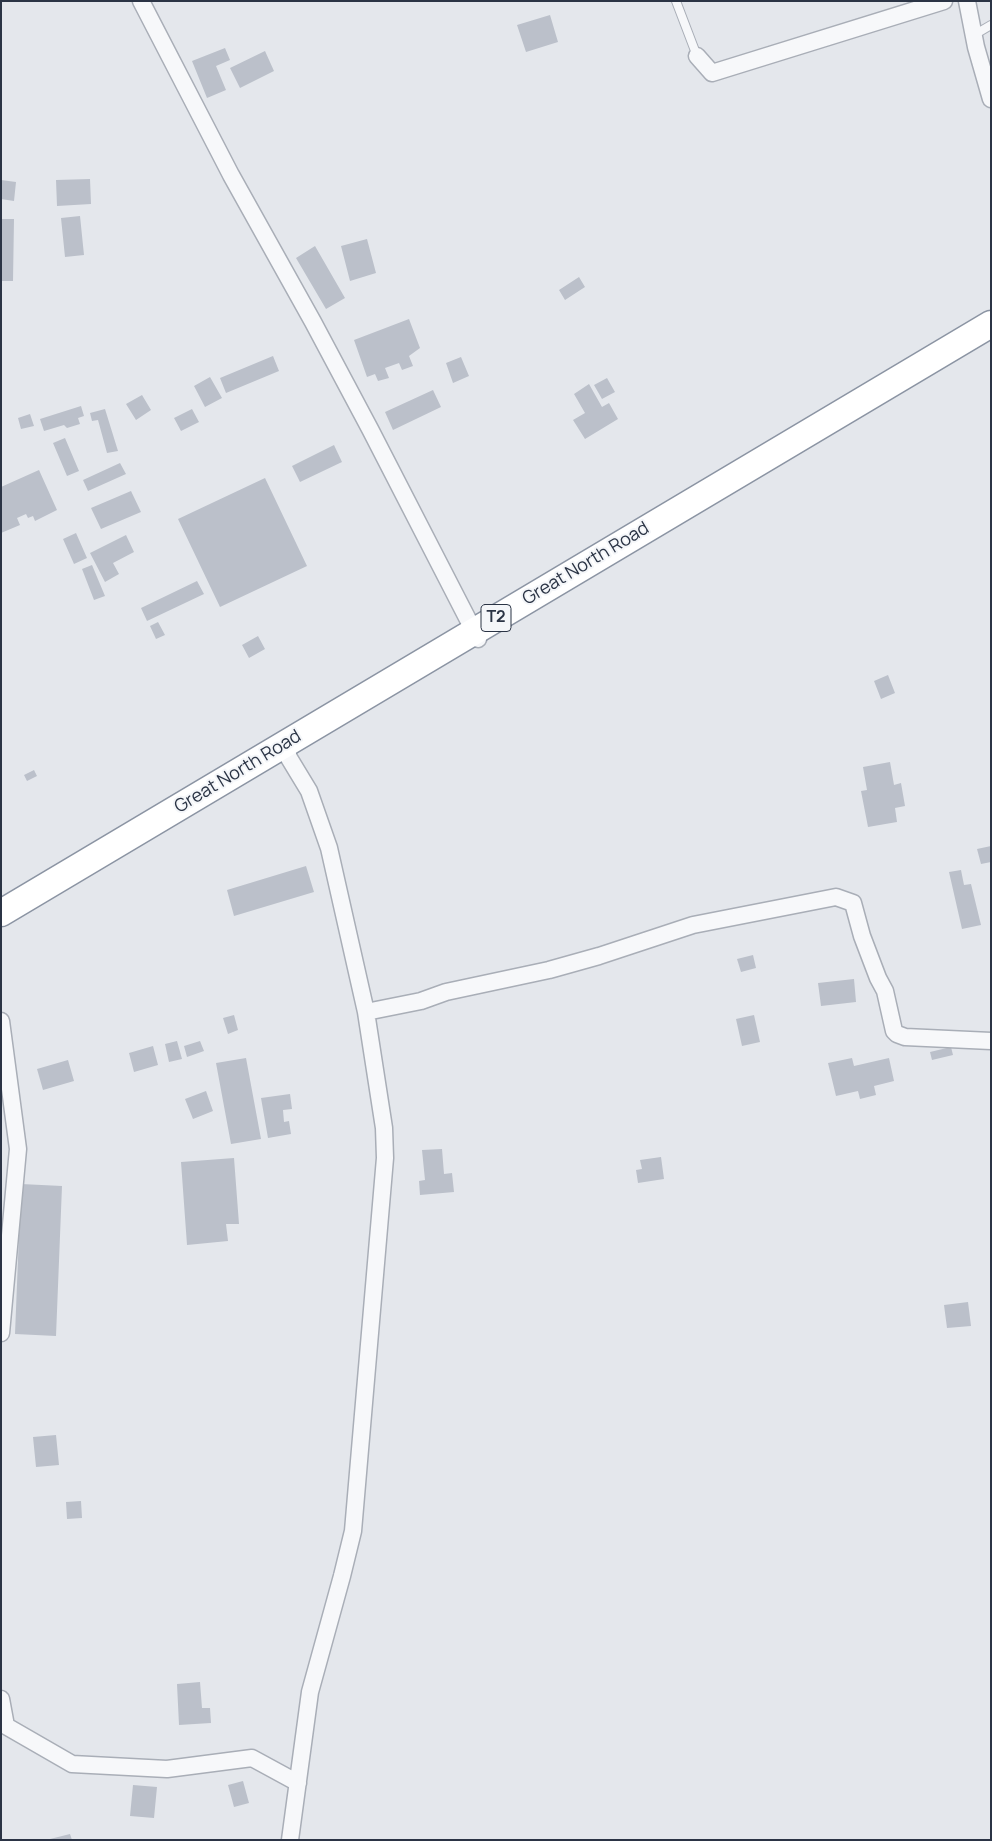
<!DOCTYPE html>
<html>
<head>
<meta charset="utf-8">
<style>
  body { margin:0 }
  #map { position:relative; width:992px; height:1841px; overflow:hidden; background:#e4e7ec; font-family:Manrope,sans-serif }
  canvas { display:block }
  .frame { position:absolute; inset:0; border:2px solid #2b3445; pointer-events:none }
</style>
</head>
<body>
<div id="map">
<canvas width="992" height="1841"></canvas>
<div class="frame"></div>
</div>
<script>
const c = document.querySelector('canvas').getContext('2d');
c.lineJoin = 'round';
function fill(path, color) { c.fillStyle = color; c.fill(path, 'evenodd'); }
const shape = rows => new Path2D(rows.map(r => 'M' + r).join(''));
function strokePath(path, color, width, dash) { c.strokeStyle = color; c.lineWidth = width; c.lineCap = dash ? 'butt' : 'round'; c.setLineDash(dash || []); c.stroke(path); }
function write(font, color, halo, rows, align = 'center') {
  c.font = font + ' Manrope,sans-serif'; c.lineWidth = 4; c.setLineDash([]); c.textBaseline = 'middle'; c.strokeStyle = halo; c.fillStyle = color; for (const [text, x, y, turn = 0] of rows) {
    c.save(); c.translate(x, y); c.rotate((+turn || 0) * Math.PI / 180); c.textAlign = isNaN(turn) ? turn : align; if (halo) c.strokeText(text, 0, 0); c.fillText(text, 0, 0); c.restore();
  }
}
const building = shape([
  [550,15,558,42,526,52,517,25],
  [225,48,230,60,216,66,226,90,207,98,192,61],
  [265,51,274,71,240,88,230,68],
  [90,179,91,204,57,206,56,180],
  [1,180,16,182,14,201,1,199],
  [80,216,84,255,65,257,61,218],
  [1,219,14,219,13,281,1,281],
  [367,239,376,273,350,281,341,246],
  [315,246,345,298,326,309,296,258],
  [579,277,585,287,565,300,559,290],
  [409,319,420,348,409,356,413,366,402,370,399,363,385,368,389,378,378,381,375,374,367,377,354,340],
  [273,356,279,371,226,393,220,378],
  [461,357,469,376,453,383,446,363],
  [210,377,222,398,205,407,194,386],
  [607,378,615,392,602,399,594,385],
  [589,384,602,407,609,403,618,419,585,439,573,420,585,413,574,394],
  [433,390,441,407,393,430,385,412],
  [142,395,151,410,136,420,126,404],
  [81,406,84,416,78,418,80,424,67,428,64,425,44,431,40,419],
  [105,409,118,451,107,453,98,420,92,421,90,413],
  [192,409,199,422,181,431,174,418],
  [30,414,34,426,21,429,18,418],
  [65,438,79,471,67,476,53,443],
  [334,445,342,462,300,482,292,466],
  [120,463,126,474,88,491,83,480],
  [39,470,57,510,35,521,33,516,28,518,26,514,17,518,20,525,1,533,1,487],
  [265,478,307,566,220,607,178,519],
  [131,491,141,512,101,529,91,508],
  [76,533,87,558,74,564,63,539],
  [126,535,134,552,113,563,119,574,105,582,90,553],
  [92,565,105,596,94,600,82,569],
  [197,581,204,594,147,621,141,608],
  [158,622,165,635,156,639,150,626],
  [258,636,265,649,249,658,242,645],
  [888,675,895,693,881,699,874,681],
  [890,762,894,785,901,783,905,806,895,808,897,822,868,827,861,791,867,790,863,767],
  [34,770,37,776,27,781,24,775],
  [991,846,991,862,981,864,977,849],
  [306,866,314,892,234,916,227,890],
  [961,870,964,885,971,884,981,925,962,929,949,872],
  [753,955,756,968,741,972,737,959],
  [854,979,856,1002,821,1006,818,983],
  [234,1015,238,1030,228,1034,223,1018],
  [754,1015,760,1042,742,1046,736,1019],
  [177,1041,182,1059,169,1062,165,1044],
  [200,1041,204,1051,187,1057,184,1046],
  [153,1046,158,1065,134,1072,129,1053],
  [951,1047,953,1055,932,1060,930,1052],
  [246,1058,261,1139,231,1144,216,1063],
  [852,1058,854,1066,889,1058,894,1081,874,1086,876,1095,860,1099,858,1091,836,1096,828,1063],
  [68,1060,74,1081,43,1090,37,1069],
  [206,1091,213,1111,193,1119,185,1099],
  [290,1094,292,1109,283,1110,284,1122,289,1121,291,1134,268,1138,261,1098],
  [442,1149,444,1174,452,1173,454,1192,420,1195,419,1181,425,1180,422,1150],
  [661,1157,664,1179,638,1183,636,1170,642,1169,640,1160],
  [234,1158,239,1224,226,1224,228,1241,187,1245,181,1162],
  [21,1184,62,1186,56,1336,15,1334],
  [968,1302,971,1326,947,1328,944,1305],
  [56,1435,59,1465,36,1467,33,1437],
  [81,1501,82,1518,67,1519,66,1502],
  [200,1682,202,1708,210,1708,211,1723,179,1725,177,1684],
  [243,1781,249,1803,234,1807,228,1785],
  [133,1785,157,1787,154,1818,130,1816],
  [70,1834,72,1840,50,1840,50,1839]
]);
const service = shape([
  [676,1,697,56],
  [974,35,991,25]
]);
const minor = shape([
  [141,1,231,175,313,322,370,429,478,639],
  [967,1,976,47,991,99],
  [697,56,712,73,944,1],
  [285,744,289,758,309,791,329,848,366,1012,384,1128,385,1158,353,1531,342,1576,310,1692,290,1840],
  [366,1012,421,1001,446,992,549,970,599,956,693,925,836,897,853,903,862,936,878,978,885,991,894,1031,897,1034,905,1037,991,1041],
  [1,1021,18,1149,1,1333],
  [1,1699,6,1726,72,1764,167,1769,252,1758,298,1783]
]);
const trunk = shape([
  [1,913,991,324]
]);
const shields = [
  [496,618,30]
];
const shieldNames = [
  ["T2",496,618]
];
const streetNames = [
  ["Great North Road",586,564,-31],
  ["Great North Road",238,772,-31]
];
fill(building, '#bbc0ca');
strokePath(service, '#a9aeb7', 10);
strokePath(minor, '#a9aeb7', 19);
strokePath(trunk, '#8b94a3', 29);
strokePath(service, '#f7f8fa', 8);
strokePath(minor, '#f7f8fa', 16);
strokePath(trunk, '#fff', 26);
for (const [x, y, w] of shields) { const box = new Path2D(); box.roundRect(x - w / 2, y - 13.5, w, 27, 4); c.fillStyle = '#f4f6f9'; c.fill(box); strokePath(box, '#2b3445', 1); }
write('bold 16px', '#2b3445', null, shieldNames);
write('18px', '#2b3445', '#f4f6f9', streetNames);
</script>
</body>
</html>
